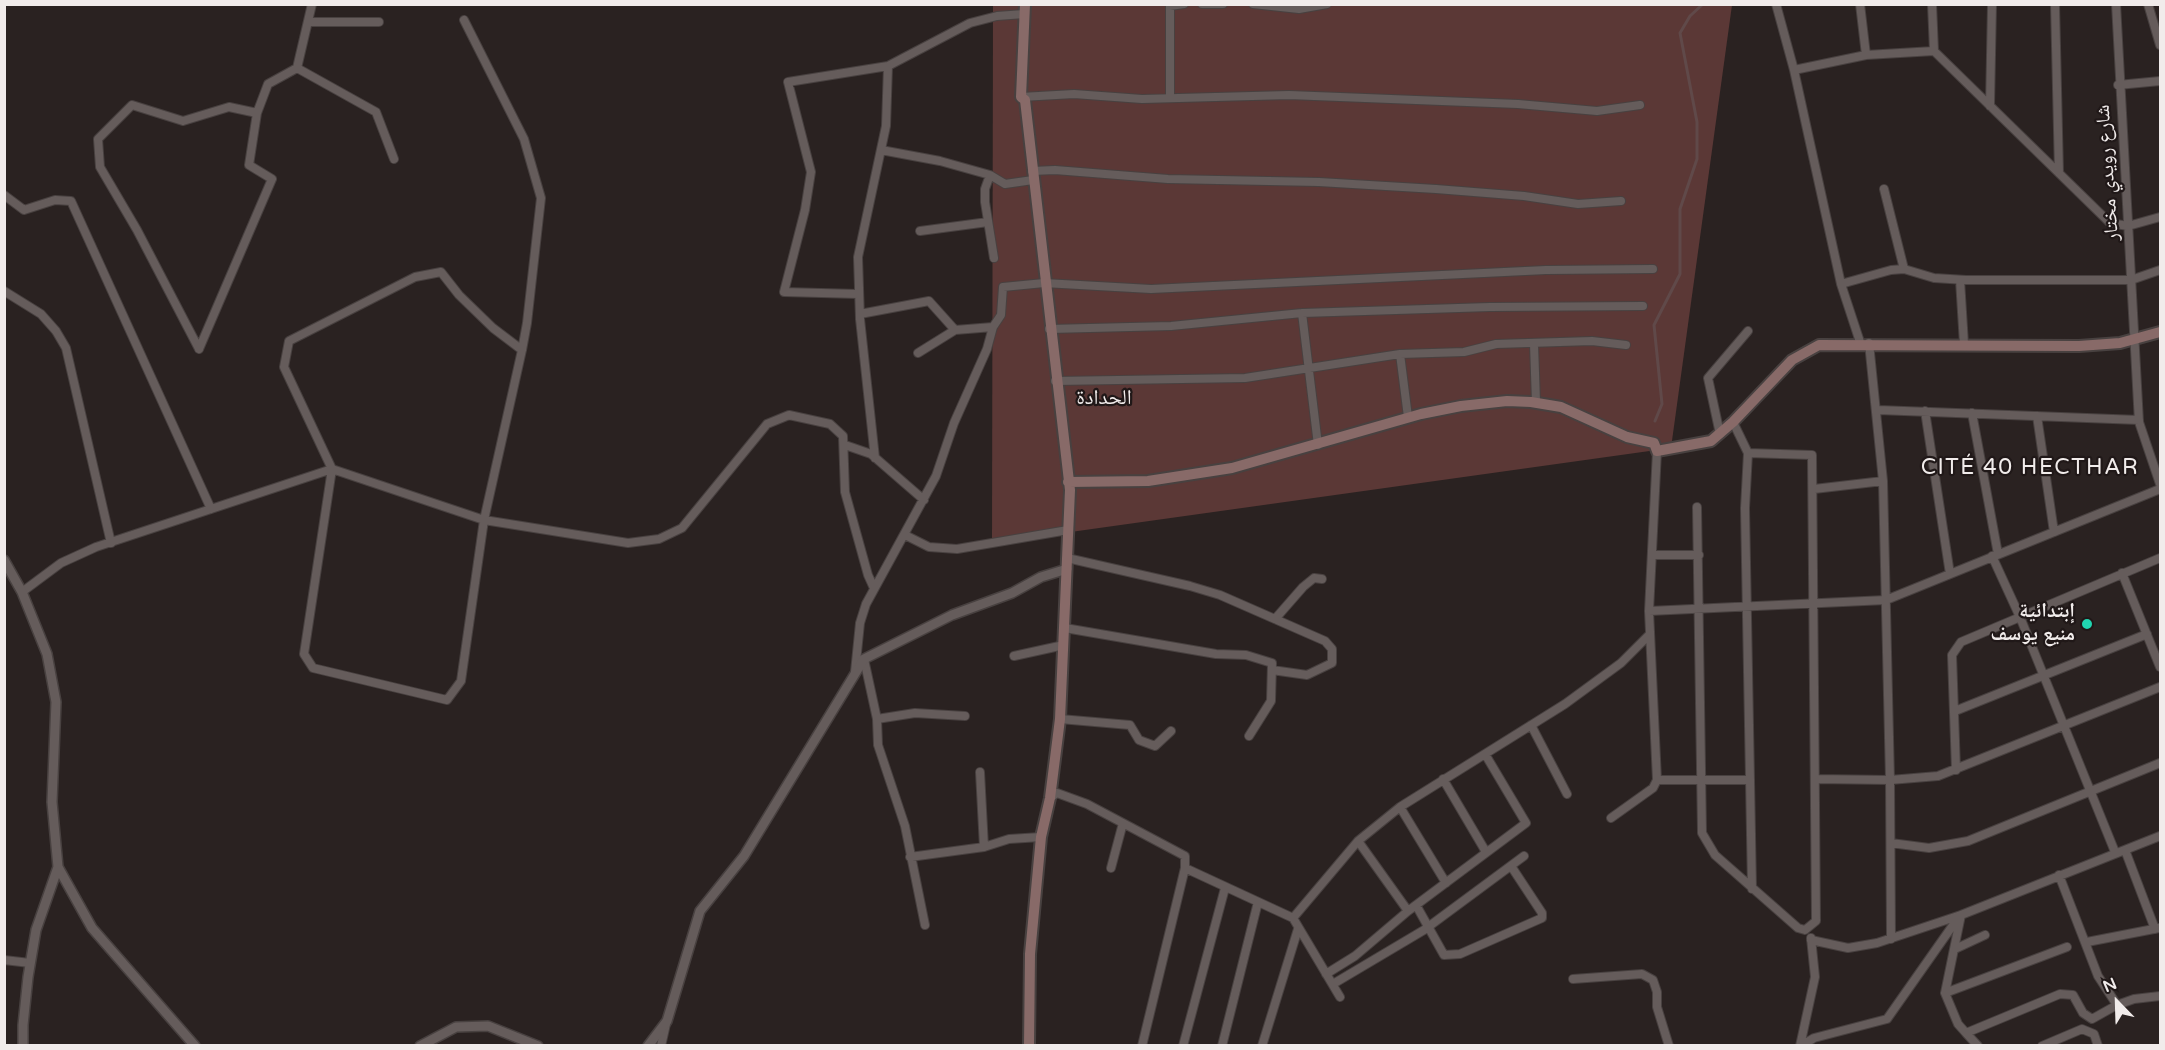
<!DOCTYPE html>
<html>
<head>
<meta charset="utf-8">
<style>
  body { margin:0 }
  #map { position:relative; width:2165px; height:1050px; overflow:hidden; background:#2a2221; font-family:"Varela Round",sans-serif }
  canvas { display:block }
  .frame { position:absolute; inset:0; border:6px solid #f1eceb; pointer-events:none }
  .north { position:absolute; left:2087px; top:972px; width:60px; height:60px; -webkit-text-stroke:4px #201818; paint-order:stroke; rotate:337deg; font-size:16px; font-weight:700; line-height:24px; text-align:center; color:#f1eceb }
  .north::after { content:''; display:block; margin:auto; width:21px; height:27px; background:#f1eceb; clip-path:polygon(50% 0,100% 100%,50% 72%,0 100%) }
</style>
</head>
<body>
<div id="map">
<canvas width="2165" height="1050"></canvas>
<div class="frame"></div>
<div class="north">N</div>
</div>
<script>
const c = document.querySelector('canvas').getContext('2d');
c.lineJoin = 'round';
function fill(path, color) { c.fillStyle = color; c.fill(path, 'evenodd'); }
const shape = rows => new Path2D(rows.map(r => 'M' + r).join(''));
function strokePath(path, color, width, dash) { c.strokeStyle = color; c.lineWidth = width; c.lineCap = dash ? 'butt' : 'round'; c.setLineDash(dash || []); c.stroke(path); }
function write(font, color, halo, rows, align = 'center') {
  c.font = font + ' "Varela Round","Noto Naskh Arabic",sans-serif'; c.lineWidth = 4.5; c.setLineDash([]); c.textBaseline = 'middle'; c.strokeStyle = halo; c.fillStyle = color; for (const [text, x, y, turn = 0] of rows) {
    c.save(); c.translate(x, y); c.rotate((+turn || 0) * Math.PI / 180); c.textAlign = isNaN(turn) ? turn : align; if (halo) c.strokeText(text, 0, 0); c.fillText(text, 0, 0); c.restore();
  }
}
const green = shape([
  [993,5,1732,5,1671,448,992,543]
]);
const stream = shape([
  [1655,421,1662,404,1654,325,1680,274,1680,209,1697,159,1697,122,1680,33,1690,16,1703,4]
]);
const minor = shape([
  [1202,4,1223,4],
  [1253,4,1299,9,1327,4],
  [1776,4,1794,70,1841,284,1861,345],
  [1860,4,1866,55],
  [1932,4,1934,51],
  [2055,4,2059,173],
  [2116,4,2139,422,2160,484],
  [2148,4,2160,45],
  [464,20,524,139,541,198,527,323,522,350,484,520,461,681,447,700,313,668,304,654,332,469,284,367,289,341,415,277,441,272,459,295,493,328,522,350],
  [308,22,379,22],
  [297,68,376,112,394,159],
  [1794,70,1866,55,1934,51,2110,223,2128,226,2160,217],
  [2118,85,2160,81],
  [1021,97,1074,94,1142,99,1289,95,1518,104,1597,111,1640,105],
  [1170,98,1170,6,1184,4],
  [1990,106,1992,4],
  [881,150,940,161,990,175,1005,184,1033,180],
  [1032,171,1055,170,1168,179,1319,182,1436,189,1524,196,1578,204,1621,201],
  [990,175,985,189,985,202,994,258],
  [1884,189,1904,269],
  [4,195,24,210,55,200,71,201,211,509],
  [920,231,988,222],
  [1960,280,1964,344],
  [1841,284,1891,270,1904,269,1934,278,1966,280,2131,280,2160,270],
  [4,291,41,314,56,331,66,348,111,543],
  [858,294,784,292,805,210,811,172,788,82,888,66,970,23,997,16,1024,14],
  [1302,313,1318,445],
  [860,314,929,301,955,330,993,327],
  [1049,329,1171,326,1302,313,1490,307,1643,306],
  [1869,343,1883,481,1890,780,1891,939],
  [1534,344,1536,402],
  [199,349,137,230,100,167,98,139,132,105,183,121,229,107,257,113],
  [199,349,272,179,249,165,257,113,268,84,297,68,312,4],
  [918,353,955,330],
  [1400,354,1408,417],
  [1055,381,1245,378,1400,354,1464,352,1496,344,1592,341,1626,345],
  [1878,410,2139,420],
  [1925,411,1950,574],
  [1972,413,1998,554],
  [2037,416,2054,532],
  [1733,422,1748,453,1745,508,1752,889],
  [1720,434,1708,378,1748,331],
  [845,445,871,454,924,500],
  [875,458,860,319,858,257,886,126,888,66],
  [1814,489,1883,481],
  [1697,507,1702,833,1715,855,1798,928,1805,930,1816,921,1812,455,1748,453],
  [905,535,929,547,957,549,1068,530],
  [1653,555,1699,555],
  [1992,556,2020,617,2115,852],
  [1067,558,1190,586,1220,595,1325,641,1332,649,1332,663,1307,675,1272,670],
  [2122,573,2160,667],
  [22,592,61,563,96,547,332,469,484,520,628,543,659,539,682,528,767,424,789,415,830,424,843,436,845,492,868,575,873,586],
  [1649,611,1886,600,2160,489],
  [1275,619,1303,587,1314,578,1322,579],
  [1065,628,1216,654,1246,655,1272,663,1271,701,1249,736],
  [1014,656,1064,645],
  [864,659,877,719,878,745,905,826,925,925],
  [855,672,860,623,866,604,936,476,954,423,987,349,993,327,1001,315,1003,287,1044,283,1151,289,1546,270,1653,269],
  [1955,711,2147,634],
  [877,719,915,713,965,716],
  [1060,719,1130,725,1139,740,1155,746,1171,731],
  [1531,725,1567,794],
  [1956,770,1952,655,1961,642,2160,558],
  [980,772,984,847],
  [1443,779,1486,852],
  [1815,779,1890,780,1938,776,2160,687],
  [1657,780,1750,780],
  [1050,798,1057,793,1087,804,1185,856,1185,868,1293,918,1340,997],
  [1400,807,1446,883],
  [1611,818,1653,788,1657,780,1649,611,1657,451],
  [1358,841,1408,911],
  [1891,843,1929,848,1968,841,2160,763],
  [2125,850,2155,929],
  [910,857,984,847,1009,839,1041,837],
  [1111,868,1123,823],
  [2059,875,2098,976,2117,1005,2134,999,2160,996],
  [1416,905,1444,955,1460,954,1542,918,1542,913,1511,866],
  [1961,915,1945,993,1958,1024,1966,1033,2060,994,2073,995,2083,1013,2092,1019,2117,1005],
  [1293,918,1358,841,1400,807,1565,704,1621,663,1649,635],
  [1811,940,1848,948,1877,943,1961,915,2160,836],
  [2087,942,2159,928],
  [1955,949,1985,935],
  [4,960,30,963],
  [1326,974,1355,956,1408,911,1526,823,1485,754],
  [1573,979,1642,974,1653,980,1657,992,1657,1007,1669,1046],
  [1333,984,1424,930,1524,856],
  [1945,993,2067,947],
  [1966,1033,1978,1046],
  [661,1046,666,1024],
  [1142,1046,1185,868],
  [1183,1046,1225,888],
  [1222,1046,1258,902],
  [1262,1046,1298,929],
  [1800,1046,1815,977,1811,938],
  [1801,1046,1814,1038,1887,1019,1958,918],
  [2042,1046,2082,1029,2094,1034,2098,1046]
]);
const tertiary = shape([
  [4,560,22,592,47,654,56,702,52,802,58,867,92,928,195,1046],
  [23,1046,23,1025,28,977,36,930,58,867],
  [420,1046,456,1027,488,1026,538,1046],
  [648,1046,667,1021,700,911,744,856,864,659,952,615,1012,593,1041,577,1067,569]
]);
const secondary = shape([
  [1025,4,1021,97,1025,100,1070,490,1060,719,1050,798,1041,837,1030,954,1029,1046],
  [1068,482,1148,481,1232,468,1421,414,1461,406,1507,401,1531,402,1561,407,1627,437,1654,443,1657,451,1711,441,1733,422,1792,360,1819,345,2079,346,2120,343,2160,332]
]);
const markers = [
  [2087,624,6,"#20d5b0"]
];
const streetNames = [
  ["شارع رويدي مختار",2108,173,-94]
];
const poiNames = [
  ["إبتدائية",2075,612],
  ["منيع يوسف",2075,635]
];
const neighbourhoodNames = [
  ["الحدادة",1104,398]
];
const quarterNames = [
  ["CITÉ 40 HECTHAR",2030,468]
];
fill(green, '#5b3836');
strokePath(stream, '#604949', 3);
strokePath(minor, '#484140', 10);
strokePath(tertiary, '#484140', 12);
strokePath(secondary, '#484140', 14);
strokePath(minor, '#655c5b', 8);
strokePath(tertiary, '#655c5b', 9);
strokePath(secondary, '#886a68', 10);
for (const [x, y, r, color] of markers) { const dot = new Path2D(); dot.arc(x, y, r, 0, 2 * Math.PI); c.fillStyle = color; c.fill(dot); strokePath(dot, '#201818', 2); }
write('20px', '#f1eceb', '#201818', streetNames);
write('bold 20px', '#f1eceb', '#201818', poiNames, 'right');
write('21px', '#f1eceb', '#201818', neighbourhoodNames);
c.letterSpacing = '1.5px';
write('22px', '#f1eceb', '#201818', quarterNames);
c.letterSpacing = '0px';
</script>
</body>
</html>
